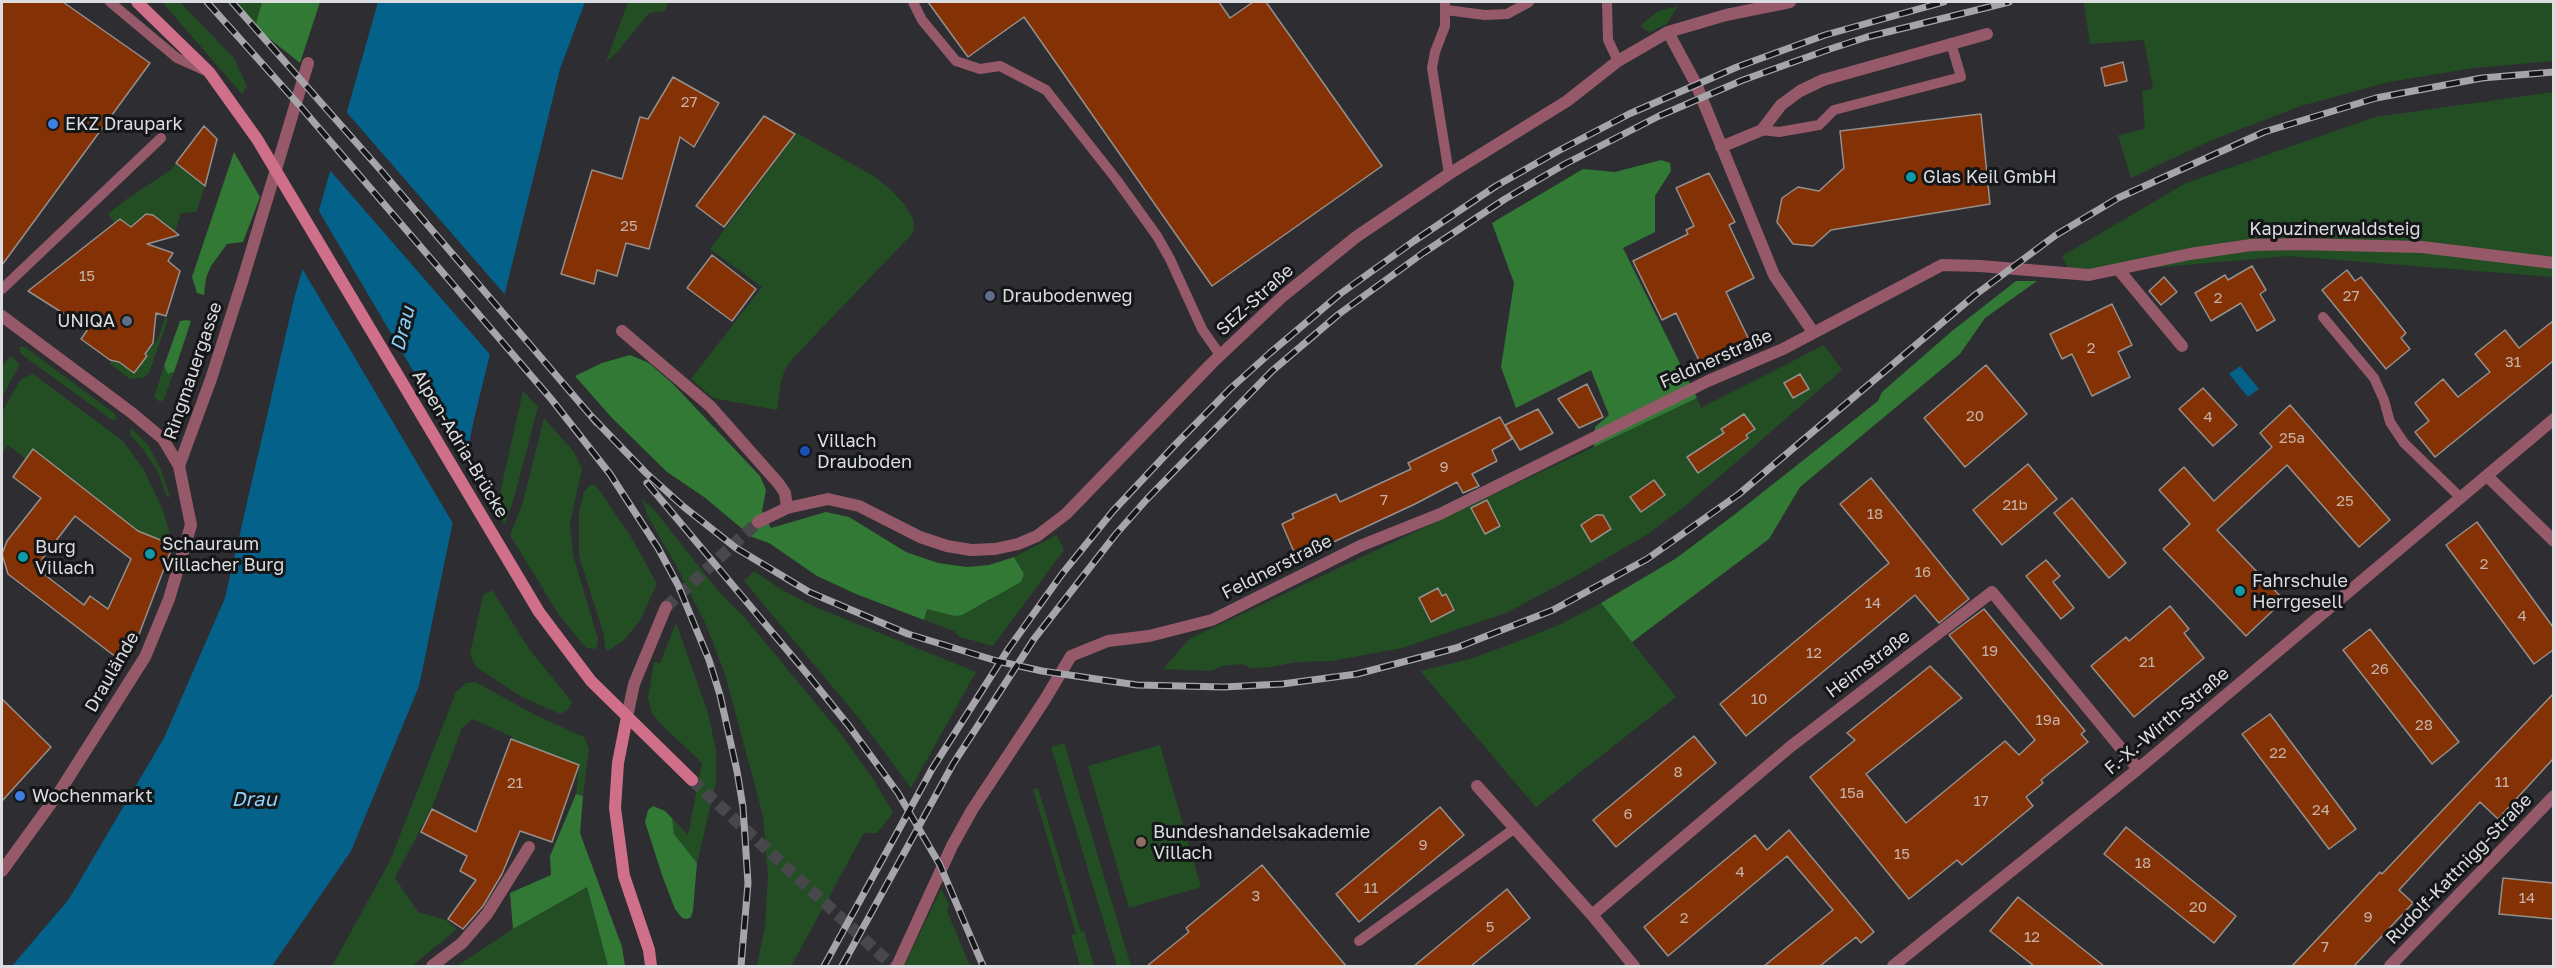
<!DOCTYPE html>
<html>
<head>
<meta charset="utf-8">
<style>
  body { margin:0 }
  #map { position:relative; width:2555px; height:968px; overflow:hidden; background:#2d2d32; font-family:"Golos Text",sans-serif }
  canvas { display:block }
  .frame { position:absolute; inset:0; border:3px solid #dcdde0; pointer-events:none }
</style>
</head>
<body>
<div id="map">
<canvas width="2555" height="968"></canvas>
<div class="frame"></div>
</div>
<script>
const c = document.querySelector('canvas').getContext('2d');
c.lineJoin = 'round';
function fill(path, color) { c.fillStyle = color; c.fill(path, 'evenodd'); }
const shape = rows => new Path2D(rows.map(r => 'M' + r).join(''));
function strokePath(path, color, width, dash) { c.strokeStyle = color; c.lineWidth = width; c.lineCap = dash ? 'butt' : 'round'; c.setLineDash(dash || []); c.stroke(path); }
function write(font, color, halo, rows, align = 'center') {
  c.font = font + ' "Golos Text",sans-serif'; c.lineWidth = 6; c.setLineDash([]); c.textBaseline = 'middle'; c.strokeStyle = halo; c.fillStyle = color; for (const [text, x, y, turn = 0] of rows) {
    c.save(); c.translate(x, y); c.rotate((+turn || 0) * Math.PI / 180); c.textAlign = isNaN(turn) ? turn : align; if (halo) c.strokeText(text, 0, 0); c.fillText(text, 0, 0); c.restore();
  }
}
const green = shape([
  [162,2,180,2,234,58,247,86,242,94],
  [232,2,262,2,255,27,252,24],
  [628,2,669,2,665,11,649,13,618,51,606,62],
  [2099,2,2535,2,2553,3,2553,61,2474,68,2389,82,2301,106,2212,140,2131,178,2118,135,2145,129,2142,91,2153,89,2144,40,2090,44,2084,3],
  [1678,6,1667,24,1650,32,1640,26,1658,11],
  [2553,92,2553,277,2288,256,2071,275,2062,256,2186,183,2375,117],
  [797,133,875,177,890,189,904,204,913,219,914,229,911,235,794,357,785,369,781,382,777,410,713,398,691,379,762,287,710,249],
  [176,163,205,186,196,212,181,213,175,232,153,215,146,215,132,227,120,219,115,223,108,214,128,198,171,170],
  [165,318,168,319,149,373,143,378,130,379,110,364,110,360,119,362,134,373,147,356,145,354,157,341],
  [1824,345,1842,370,1689,503,1648,534,1574,577,1506,613,1402,648,1332,661,1297,662,1271,667,1250,668,1242,664,1222,666,1211,671,1163,669,1189,639,1697,398,1701,408],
  [19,347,25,347,115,414,117,420,112,420,21,354],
  [10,356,20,364,2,397,2,367],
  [164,366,168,374,174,372,164,399,160,402,154,397],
  [33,374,122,440,143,468,163,510,173,545,138,531,33,449,26,459,8,445,2,453,2,412,21,379],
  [523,391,538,407,514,498,505,524,496,511],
  [544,418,574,452,582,469,570,523,573,555,598,639,596,649,586,648,559,615,510,535,522,505],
  [131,428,148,445,161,470,170,497,167,497,158,472,143,449,130,435],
  [590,485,595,485,600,491,633,540,657,584,640,620,624,640,608,651,605,647,604,635,579,556,579,511,584,492],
  [642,499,656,512,719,592,745,618,841,734,875,782,893,813,877,833,864,833,791,966,757,966,765,926,768,876,763,816,725,674,706,625,677,567,648,517],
  [1057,535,1064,550,993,646,960,637,954,631,924,620,927,608,953,616,991,600,1022,570,1014,557],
  [754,571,782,590,813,606,976,672,911,788,862,722,744,581],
  [492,590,529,649,572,702,568,710,560,714,522,697,476,667,470,654,483,595],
  [1601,603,1676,697,1536,807,1420,671,1470,659,1516,642,1559,625],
  [676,623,708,713,716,750,716,782,697,863,674,834,672,818,688,835,702,763,661,724,652,713,648,698,654,662,660,663],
  [476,682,535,715,584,737,589,748,583,796,576,794,579,765,511,739,512,737,473,719,462,728,433,805,395,878,418,912,446,920,457,929,412,966,332,966,390,861,456,692,466,683],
  [1064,743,1131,966,1117,966,1051,747],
  [1160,745,1201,887,1129,908,1088,766],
  [1038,788,1081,932,1084,931,1094,966,1080,966,1071,935,1076,934,1033,789],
  [587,887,608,966,457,966,513,929],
  [941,889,949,904,947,911,970,966,904,966]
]);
const forest = shape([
  [262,2,320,2,300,63,255,27],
  [234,152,260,197,243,242,227,244,211,266,206,278,204,295,197,293,192,277],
  [1661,160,1670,163,1671,171,1655,196,1655,232,1623,248,1697,398,1594,447,1595,427,1609,415,1591,370,1516,408,1501,367,1514,283,1492,223,1583,169,1615,172],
  [2016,281,2037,281,1985,318,1960,354,1800,487,1769,539,1632,642,1601,603,1675,559,1734,515,1878,401,1882,392,1952,331],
  [186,320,191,321,174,372,168,374,164,366,180,321],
  [630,355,649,363,673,384,760,476,766,490,762,511,771,528,826,512,849,517,906,552,938,563,967,567,989,565,1014,557,1024,574,1021,582,962,615,954,616,927,609,924,620,856,594,817,576,769,543,752,537,704,497,667,472,612,418,575,376,602,363],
  [576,794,583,796,580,833,622,947,625,966,608,966,587,887,513,929,510,893,551,875,550,856],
  [653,806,665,811,672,818,674,834,697,863,693,911,691,917,687,919,682,918,675,909,662,875,645,822,648,810]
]);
const water = shape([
  [378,2,585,2,560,69,474,419,419,686,351,851,272,966,12,966,69,899,164,738,225,598,294,299],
  [2240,366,2259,389,2248,397,2229,374]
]);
const pier = shape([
  [343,108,507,297,493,358,327,167],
  [316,206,468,464,455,527,300,265]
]);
const building = shape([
  [2,2,63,2,150,63,2,265,2,2],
  [928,2,1219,2,1230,18,1253,2,1266,2,1382,166,1212,286,1024,17,968,57,928,2],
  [2123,62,2127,81,2105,86,2101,68,2123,62],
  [673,77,719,103,694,147,680,137,649,249,626,243,617,276,597,270,594,284,561,274,592,170,622,179,640,117,648,119,673,77],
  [1981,114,1990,204,1831,230,1813,246,1793,244,1777,222,1782,198,1798,187,1819,191,1844,168,1840,131,1981,114],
  [764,116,795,134,724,227,696,206,764,116],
  [204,126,217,139,205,186,176,163,204,126],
  [1709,173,1735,222,1729,225,1754,278,1726,292,1753,348,1704,371,1676,313,1662,320,1633,261,1688,234,1686,230,1694,226,1676,188,1709,173],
  [146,214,153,215,179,235,147,244,173,253,168,261,180,271,166,316,156,313,153,343,145,354,147,356,134,373,119,362,110,360,81,339,88,329,28,291,120,219,131,227,146,214],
  [712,255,756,289,732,321,687,288,712,255],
  [2252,266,2266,290,2260,294,2275,320,2257,331,2241,303,2211,321,2195,293,2225,275,2228,280,2252,266],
  [2347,270,2355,281,2361,277,2406,333,2401,338,2410,349,2386,369,2322,290,2347,270],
  [2164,277,2177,292,2161,305,2149,291,2164,277],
  [2112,304,2132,345,2118,352,2130,377,2092,396,2072,354,2062,359,2050,334,2112,304],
  [2553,321,2553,361,2435,457,2415,432,2429,421,2415,403,2443,379,2458,397,2490,372,2475,354,2505,330,2519,348,2553,321],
  [1986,365,2027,414,1965,467,1924,418,1986,365],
  [1800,374,1809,389,1793,398,1784,383,1800,374],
  [1587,384,1603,417,1579,428,1558,399,1587,384],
  [2203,388,2237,425,2213,446,2179,409,2203,388],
  [2290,405,2390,520,2359,547,2287,465,2217,530,2284,600,2246,636,2163,549,2190,524,2159,490,2184,467,2214,501,2272,447,2260,433,2290,405],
  [1538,409,1553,433,1520,450,1505,425,1538,409],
  [1744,414,1755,429,1746,435,1748,438,1698,473,1687,457,1724,433,1721,429,1744,414],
  [1500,417,1512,439,1492,450,1497,461,1472,474,1479,486,1463,493,1457,482,1415,504,1297,559,1282,524,1294,518,1292,514,1336,494,1340,502,1411,469,1408,463,1500,417],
  [33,449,138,531,173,545,138,637,121,661,8,574,2,554,7,541,41,498,13,477,33,449],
  [75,516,131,559,108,609,90,596,84,605,45,575,52,567,42,559,75,516],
  [2028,464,2057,499,2002,545,1973,510,2028,464],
  [1871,478,1969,599,1939,623,1915,595,1746,736,1720,704,1889,563,1840,504,1871,478],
  [1654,480,1665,495,1641,512,1630,497,1654,480],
  [2072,498,2126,563,2109,578,2054,513,2072,498],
  [1487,500,1500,526,1485,534,1471,508,1487,500],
  [1596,515,1603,515,1611,529,1591,542,1581,525,1596,515],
  [2477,522,2553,627,2553,650,2534,664,2446,545,2477,522],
  [2046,560,2060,576,2053,582,2074,608,2061,619,2026,576,2046,560],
  [1438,588,1442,596,1446,594,1454,610,1431,622,1419,598,1438,588],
  [2170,606,2189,629,2184,633,2204,658,2134,717,2091,666,2126,637,2129,641,2170,606],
  [1984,609,2085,731,2081,734,2088,742,2041,780,2043,783,2026,797,2033,806,1962,865,1957,860,1909,899,1810,777,1855,740,1847,733,1930,666,1962,698,1866,774,1906,823,2005,741,2019,755,2035,740,1949,635,1984,609],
  [2370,629,2459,742,2432,764,2343,650,2370,629],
  [2553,694,2553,759,2498,819,2480,802,2399,890,2413,903,2354,966,2292,966,2380,872,2382,874,2553,694],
  [2,699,51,747,2,801,2,699],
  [2270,714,2356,829,2329,849,2242,734,2270,714],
  [1694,736,1716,763,1616,847,1593,820,1694,736],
  [511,739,579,765,552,842,520,831,502,874,483,906,463,929,448,919,476,880,460,871,467,856,421,832,432,809,476,832,511,739],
  [1440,807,1464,835,1359,922,1336,894,1440,807],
  [2126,827,2236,916,2214,943,2104,854,2126,827],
  [1789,830,1874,932,1861,943,1856,937,1820,966,1764,966,1833,910,1787,856,1668,956,1644,927,1755,835,1767,850,1789,830],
  [1262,865,1346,966,1147,966,1189,932,1186,928,1262,865],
  [2503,878,2553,883,2553,919,2499,914,2503,878],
  [1507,889,1530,918,1471,966,1414,966,1507,889],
  [2018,897,2074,942,2104,966,2034,966,1990,931,2018,897]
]);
const streetTunnel = shape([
  [666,607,758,522]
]);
const secondaryTunnel = shape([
  [692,780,893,966]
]);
const lane = shape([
  [110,2,177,58,206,71],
  [913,2,922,20,956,61,980,69,1000,66,1046,90,1116,179,1157,236,1170,259,1202,329,1220,355],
  [1445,2,1445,26,1435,52,1432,68,1449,174],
  [1607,2,1608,40,1618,61],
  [1446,10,1485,15,1507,14,1529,2],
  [1762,130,1779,132,1819,125,1834,110,1961,77,1951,43],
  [2,289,161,138],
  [2323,317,2374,378,2384,400,2390,422,2404,443,2461,498],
  [1359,941,1515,828]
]);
const street = shape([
  [1668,32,1696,84,1774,275,1813,332],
  [1721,147,1762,130,1781,105,1800,91,1823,80,1987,34],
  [2118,269,2182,346],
  [2,316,132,413,163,439,179,466,191,525,169,599,145,657,60,791,2,871],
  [622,331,710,406,779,484,785,493,787,508],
  [179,466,211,379,243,279,308,63],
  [2487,476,2554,541],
  [758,522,787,508,828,499,859,506,920,537,947,546,971,550,995,549,1018,544,1037,536,1066,514,1212,363,1283,296,1356,237,1449,174,1567,101,1618,61,1668,32,1726,15,1790,2],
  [627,717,634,684,666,607],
  [1477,786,1592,915],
  [432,966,462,943,487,914,529,847],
  [897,966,952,846,972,810,1044,701,1071,656,1108,641,1149,636,1212,620,1360,546,1440,514,1708,381,1783,349,1942,265,1980,266,2089,275,2190,254,2251,245,2299,244,2422,247,2554,263],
  [1634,966,1592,915,1790,747,1992,592,2138,769],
  [1893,966,2138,769,2554,419],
  [2390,966,2554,796]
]);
const secondary = shape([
  [137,2,209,72,257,139,539,612,591,681,692,780],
  [627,717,618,763,615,808,624,876,649,950,651,966]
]);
const rail = shape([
  [207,2,300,106,552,400,610,474,658,548,678,585,709,660,720,695,737,771,743,807,748,883,741,966],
  [232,2,384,174,597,423],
  [592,417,646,473,684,507,736,548,809,592,908,634,997,661,1042,671,1137,685,1224,687,1282,684,1357,674,1456,648,1553,610,1647,559,1739,494,1975,295,2056,235,2118,198,2264,132,2376,98,2482,78,2554,72],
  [647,483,808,675,849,726,898,793,940,865,983,966],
  [824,966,932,769,1009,648,1062,574,1113,511,1173,447,1230,389,1270,353,1340,294,1414,241,1496,186,1558,151,1629,114,1737,67,1825,35,1944,2],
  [842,966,953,764,1034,639,1116,534,1147,499,1272,371,1339,314,1423,253,1505,199,1565,164,1659,116,1743,80,1830,49,1867,37,2009,2]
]);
const markers = [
  [53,124,6,"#3f7fe0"],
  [1911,177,6,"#0f9aa8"],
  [990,296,6,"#5c6f8a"],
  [127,321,6,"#5c6f8a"],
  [805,451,6,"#1a4fb4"],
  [150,554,6,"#0f9aa8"],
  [23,557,6,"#0f9aa8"],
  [2240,591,6,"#0f9aa8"],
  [20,796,6,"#3f7fe0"],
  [1141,842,6,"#8d6e63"]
];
const numberNames = [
  ["27",689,102],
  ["25",629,226],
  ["15",87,276],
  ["27",2351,296],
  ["2",2218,298],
  ["2",2091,348],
  ["31",2513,362],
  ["20",1975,416],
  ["4",2208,417],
  ["25a",2292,438],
  ["9",1444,467],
  ["7",1384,500],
  ["25",2345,501],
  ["21b",2015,505],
  ["18",1875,514],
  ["2",2484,564],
  ["16",1923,572],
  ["14",1873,603],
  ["4",2522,616],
  ["19",1990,651],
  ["12",1814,653],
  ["21",2147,662],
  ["26",2380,669],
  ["10",1759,699],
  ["19a",2048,720],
  ["28",2424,725],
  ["22",2278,753],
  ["8",1678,772],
  ["11",2502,782],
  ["21",515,783],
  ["15a",1852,793],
  ["17",1981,801],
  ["24",2321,810],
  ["6",1628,814],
  ["9",1423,845],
  ["15",1902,854],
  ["18",2143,863],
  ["4",1740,872],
  ["11",1371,888],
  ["3",1256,896],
  ["14",2527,898],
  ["20",2198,907],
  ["9",2368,917],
  ["2",1684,918],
  ["5",1490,927],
  ["12",2032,937],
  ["7",2325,947]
];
const poiNames = [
  ["EKZ Draupark",65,124],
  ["Glas Keil GmbH",1923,177],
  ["Draubodenweg",1002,296],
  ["UNIQA",115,321,"right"],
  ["Villach",817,441],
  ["Drauboden",817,462],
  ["Schauraum",162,544],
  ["Villacher Burg",162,565],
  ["Burg",35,547],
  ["Villach",35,568],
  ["Fahrschule",2252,581],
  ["Herrgesell",2252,602],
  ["Wochenmarkt",32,796],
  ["Bundeshandelsakademie",1153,832],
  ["Villach",1153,853]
];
const streetNames = [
  ["Kapuzinerwaldsteig",2335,229],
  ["SEZ-Straße",1255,300,-42],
  ["Feldnerstraße",1716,359,-24],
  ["Ringmauergasse",193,371,-71],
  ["Alpen-Adria-Brücke",460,444,59],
  ["Feldnerstraße",1277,567,-27],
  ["Heimstraße",1868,664,-37],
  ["Draulände",112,672,-60],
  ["F.-X.-Wirth-Straße",2167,721,-40],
  ["Rudolf-Kattnigg-Straße",2459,869,-46]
];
const waterNames = [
  ["Drau",403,329,-76],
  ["Drau",254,800]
];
fill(green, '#234e24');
fill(forest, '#327935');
fill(water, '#04628a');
fill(pier, '#2d2d32');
fill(building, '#843205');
strokePath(building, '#96908d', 1.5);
strokePath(streetTunnel, '#47474c', 12, [12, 6]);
strokePath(secondaryTunnel, '#47474c', 12, [12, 6]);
strokePath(lane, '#965969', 10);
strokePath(street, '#965969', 12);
strokePath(secondary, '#d06f8a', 12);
strokePath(rail, '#a6a6aa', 7);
strokePath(rail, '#151618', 4.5, [14]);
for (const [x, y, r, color] of markers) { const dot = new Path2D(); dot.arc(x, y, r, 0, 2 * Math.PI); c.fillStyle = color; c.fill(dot); strokePath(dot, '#151618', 2); }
write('15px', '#c6b2a9', null, numberNames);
write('18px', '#dcdde0', '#151618', poiNames, 'left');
write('18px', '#dcdde0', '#151618', streetNames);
write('italic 20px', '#8bd2fc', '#151618', waterNames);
</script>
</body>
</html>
